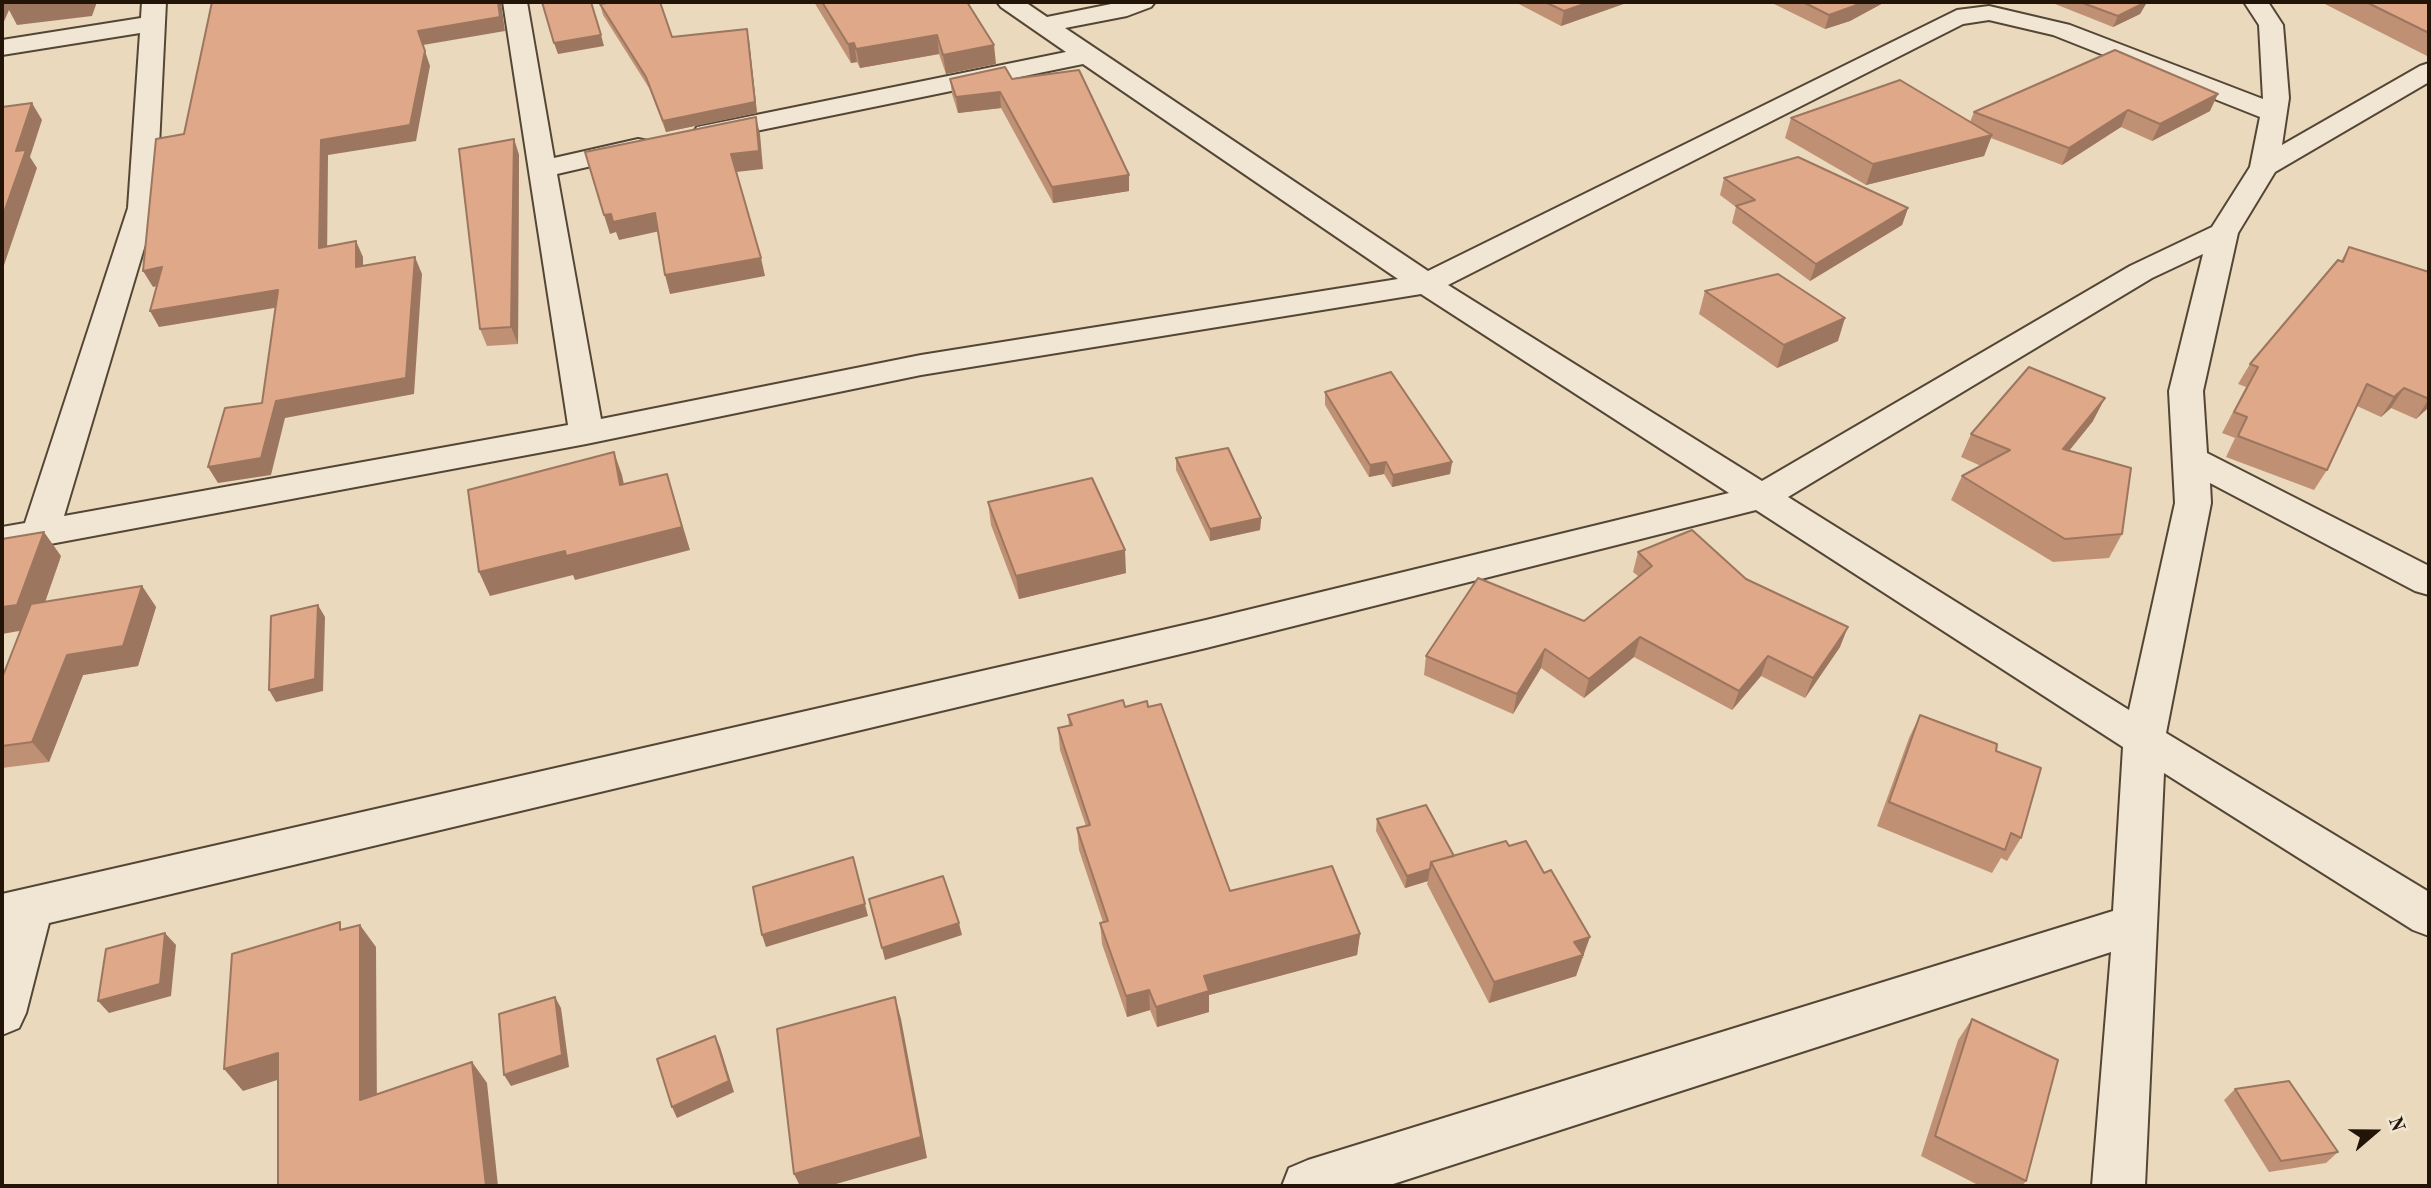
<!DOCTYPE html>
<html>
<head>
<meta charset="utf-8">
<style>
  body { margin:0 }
  #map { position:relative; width:2431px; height:1188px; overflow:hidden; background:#ead9bc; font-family:"Old Standard TT",serif }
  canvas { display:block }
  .frame { position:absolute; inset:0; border:4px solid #221508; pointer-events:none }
  .north { position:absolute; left:2340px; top:1097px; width:70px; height:70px; -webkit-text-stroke:5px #f1e6d3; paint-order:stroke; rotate:70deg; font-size:19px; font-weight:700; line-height:28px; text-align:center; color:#221508 }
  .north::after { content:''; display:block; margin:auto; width:24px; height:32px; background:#221508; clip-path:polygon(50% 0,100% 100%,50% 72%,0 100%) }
</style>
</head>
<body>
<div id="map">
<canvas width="2431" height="1188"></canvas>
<div class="frame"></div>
<div class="north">N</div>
</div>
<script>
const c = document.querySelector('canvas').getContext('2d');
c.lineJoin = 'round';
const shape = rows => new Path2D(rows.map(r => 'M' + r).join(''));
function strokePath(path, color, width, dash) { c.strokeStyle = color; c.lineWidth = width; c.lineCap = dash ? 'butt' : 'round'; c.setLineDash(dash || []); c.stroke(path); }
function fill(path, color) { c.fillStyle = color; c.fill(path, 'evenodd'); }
const minor = shape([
  [142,2,166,2,156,208,64,516,568,425,503,2,527,2,554,158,638,139,648,141,652,147,648,153,557,174,601,419,921,355,1398,279,1083,64,707,141,697,139,693,133,697,127,707,125,1066,52,1001,7,997,2,1025,2,1047,17,1121,2,1155,2,1151,7,1127,16,1065,28,1428,271,1957,10,1989,6,2070,25,2263,99,2259,25,2244,2,2268,2,2283,25,2289,98,2282,145,2420,66,2429,63,2429,82,2275,172,2238,233,2203,391,2207,453,2429,566,2429,595,2415,591,2210,483,2211,503,2166,733,2429,892,2429,936,2413,930,2164,773,2145,1186,2092,1186,2111,952,1387,1186,1282,1186,1289,1168,1308,1160,2113,911,2123,747,1756,510,1206,648,49,923,26,1013,19,1028,2,1035,2,894,1206,620,1729,493,1421,294,921,375,586,444,2,553,2,527,25,523,128,208,140,33,2,55,2,40,141,18,142,2],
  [1989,20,2053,35,2260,117,2250,167,2212,227,2130,266,1762,481,1448,285,1963,24,1989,20],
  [2203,254,2169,391,2175,503,2129,710,1788,497,2152,278,2203,254]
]);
const wall = shape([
  [814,2,967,2,996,64,946,74,939,54,860,68,857,62,851,63],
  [1515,2,1629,2,1561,26],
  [1770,2,1885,2,1850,21,1825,29],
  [2056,2,2147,2,2140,14,2113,27,2055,4],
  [2321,2,2429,2,2429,57],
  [600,4,672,37,749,40,757,113,666,132,649,88,603,15],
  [2115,50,2210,111,2152,141,2121,127,2062,165,1991,138,1984,156,1866,185,1785,138,1791,118,1970,122,1974,112],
  [950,79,1012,79,1129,191,1053,203,1001,108,958,113,952,94],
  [514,139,519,155,518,344,487,346,480,329],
  [1724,178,1908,208,1902,225,1810,281,1732,223,1736,207,1720,195],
  [2349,247,2429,272,2429,407,2416,419,2391,408,2381,417,2357,406,2327,470,2314,490,2226,457,2235,438,2222,433,2246,387,2238,384,2250,364,2341,261],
  [1705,291,1838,341,1777,368,1699,314],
  [1325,392,1452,462,1450,474,1392,487,1384,474,1369,477,1325,405],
  [2093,421,2069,451,2122,534,2109,558,2053,562,1951,500,1962,476,1981,466,1961,457,1971,434],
  [1176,458,1261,518,1260,530,1210,541,1176,470],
  [988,502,1126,573,1019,599,991,525],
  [1638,552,1746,579,1840,647,1805,698,1761,676,1732,710,1634,657,1584,698,1541,668,1513,714,1424,675,1426,656,1584,621,1639,577,1633,572],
  [61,556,45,602,142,586,156,607,138,666,83,675,49,762,2,768,2,678],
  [1125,707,1148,707,1230,891,1360,934,1357,955,1209,995,1209,1012,1157,1027,1150,1010,1127,1017,1102,944,1100,923,1103,922,1079,850,1077,828,1086,826,1060,750,1058,728,1069,726,1068,715],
  [1920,715,1996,751,2021,838,2007,861,2001,858,1992,873,1877,826,1909,738],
  [1377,819,1454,856,1584,958,1582,958,1576,976,1489,1003,1427,884,1428,881,1405,888,1376,831],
  [1972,1019,2026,1181,2022,1186,1980,1186,1921,1156,1958,1040],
  [2235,1089,2338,1152,2326,1163,2269,1172,2224,1100]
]);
const shadedWall = shape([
  [2,2,97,2,92,16,17,25,9,10,2,26],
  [498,2,501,2,505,31,423,45,430,66,416,141,328,155,327,264,319,248,321,140,418,31],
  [1590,2,1629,2,1561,26,1564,11],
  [1862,2,1885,2,1850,21,1825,29,1829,15],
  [2146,2,2147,2,2140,14,2113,27,2118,16],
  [747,29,749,40,757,113,666,132,663,121],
  [601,35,604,46,558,54,554,43],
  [937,35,939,54,860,68,856,49],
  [854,43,857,62,851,63,848,44],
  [994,45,996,64,946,74,943,55],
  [1000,92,1001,108,958,113,956,97],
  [2218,94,2210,111,2152,141,2160,124],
  [32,103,42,120,30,157,37,168,2,271,2,218,16,151],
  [2128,110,2121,127,2062,165,2069,148],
  [756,117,760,134,763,169,736,172,731,154],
  [1992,135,1984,156,1866,185,1873,164],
  [514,139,519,155,518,344,511,327],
  [1129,175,1129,191,1053,203,1052,187],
  [1908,208,1902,225,1810,281,1816,264],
  [655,213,660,231,619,240,616,232,610,234,604,215,611,214],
  [356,241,363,257,363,283,356,267],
  [415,257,422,274,414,394,285,418,271,475,218,483,208,467,276,401],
  [761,258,765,276,670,294,665,275],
  [162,267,171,283,153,287,143,271],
  [278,290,286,306,159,327,150,311],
  [1845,318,1838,341,1777,368,1784,345],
  [2404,388,2391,408,2381,417,2394,397],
  [2105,398,2093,421,2051,473,2063,449],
  [2429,399,2429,407,2416,419],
  [614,452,622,475,629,508,620,485],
  [1386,462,1384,474,1369,477,1370,465],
  [1452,462,1450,474,1392,487,1393,475],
  [667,474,690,550,575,580,573,575,490,596,479,572],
  [1261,518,1260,530,1210,541,1210,529],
  [44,532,61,556,36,628,2,634,2,607],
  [1125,550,1126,573,1019,599,1016,576],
  [142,586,156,607,138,666,83,675,49,762,32,742,67,655],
  [318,605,325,617,323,691,276,702,269,690],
  [1848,627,1840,647,1805,698,1813,678],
  [1640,637,1634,657,1584,698,1589,679],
  [1545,649,1541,668,1513,714,1517,694],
  [1768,656,1761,676,1732,710,1739,691],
  [853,857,868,916,766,947,762,935],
  [1430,869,1428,881,1405,888,1407,876],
  [959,923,962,935,885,960,882,948],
  [360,925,376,947,377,1121,360,1100],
  [165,933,176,945,171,996,109,1013,98,1001],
  [1360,934,1357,955,1209,995,1209,1012,1157,1027,1156,1007,1204,976],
  [1590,937,1576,976,1489,1003,1494,982,1574,942],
  [1149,990,1150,1010,1127,1017,1126,996],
  [555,997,561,1008,569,1067,511,1086,504,1075],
  [895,997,901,1019,927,1158,829,1186,800,1186,794,1174],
  [715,1036,720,1047,734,1092,677,1118,672,1107],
  [278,1053,296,1074,243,1091,224,1069],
  [472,1062,487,1083,498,1186,486,1186]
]);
const building = shape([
  [8,2,32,2,6,5,8,2],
  [212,2,498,2,500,17,418,31,425,51,410,125,321,140,319,248,356,241,356,267,415,257,406,378,276,401,261,458,208,467,225,408,262,403,278,290,150,311,162,267,143,271,156,139,184,134,212,2],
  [542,2,591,2,601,35,554,43,542,2],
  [615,2,660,2,672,37,747,29,755,102,663,121,646,77,600,4,615,2],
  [822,2,967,2,994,45,943,55,937,35,856,49,854,43,848,44,822,2],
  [1545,2,1590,2,1564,11,1545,2],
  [1803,2,1862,2,1854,6,1829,15,1803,2],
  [2080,2,2146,2,2118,16,2080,2],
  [2366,2,2429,2,2429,33,2366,2],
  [2115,50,2218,94,2160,124,2128,110,2069,148,1974,112,2115,50],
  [1005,67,1012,79,1079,70,1129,175,1052,187,1000,92,956,97,950,79,1005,67],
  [1900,80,1992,135,1873,164,1791,118,1900,80],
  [32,103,16,151,26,150,2,218,2,107,32,103],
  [756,117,759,151,731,154,761,258,665,275,655,213,613,222,611,214,604,215,585,152,756,117],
  [514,139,511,327,480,329,459,149,514,139],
  [1798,157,1908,208,1816,264,1736,206,1755,200,1724,178,1798,157],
  [2349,247,2429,272,2429,399,2404,388,2394,397,2367,384,2327,470,2238,436,2247,417,2234,412,2258,367,2250,364,2338,260,2343,262,2349,247],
  [1778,274,1845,318,1784,345,1705,291,1778,274],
  [2029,367,2105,398,2063,449,2131,468,2122,534,2065,539,1962,476,2010,450,1971,434,2029,367],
  [1391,372,1452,462,1393,475,1386,462,1370,465,1325,392,1391,372],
  [1228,448,1261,518,1210,529,1176,458,1228,448],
  [614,452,620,485,667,474,682,527,566,556,565,551,479,572,468,490,614,452],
  [1092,478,1125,550,1016,576,988,502,1092,478],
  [1692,530,1746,579,1848,627,1813,678,1768,656,1739,691,1640,637,1589,679,1545,649,1517,694,1426,656,1478,578,1584,621,1652,566,1638,552,1692,530],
  [44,532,17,605,2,607,2,539,44,532],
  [142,586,123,646,67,655,32,742,2,746,2,678,31,604,142,586],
  [318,605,315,679,269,690,271,616,318,605],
  [1123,700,1125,707,1147,701,1148,707,1161,704,1230,891,1332,866,1360,934,1204,976,1209,991,1156,1007,1149,990,1126,996,1100,923,1108,921,1077,828,1090,825,1058,728,1072,725,1068,715,1123,700],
  [1920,715,1997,744,1996,751,2041,768,2021,838,2011,833,2005,850,1889,802,1920,715],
  [1426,805,1454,856,1431,862,1430,869,1407,876,1377,819,1426,805],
  [1506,841,1509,846,1526,841,1544,873,1551,870,1590,937,1574,942,1583,955,1494,982,1431,862,1506,841],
  [853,857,865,904,762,935,753,887,853,857],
  [943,876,959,923,882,948,869,899,943,876],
  [340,922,340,930,360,925,360,1100,472,1062,486,1186,278,1186,278,1053,224,1069,232,954,340,922],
  [165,933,160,984,98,1001,106,949,165,933],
  [555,997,562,1055,504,1075,499,1014,555,997],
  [895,997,921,1137,794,1174,777,1029,895,997],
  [1972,1019,2058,1060,2026,1181,1935,1136,1972,1019],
  [715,1036,729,1081,672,1107,657,1059,715,1036],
  [2289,1081,2338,1152,2281,1161,2235,1089,2289,1081]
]);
strokePath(minor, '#544635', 4);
fill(minor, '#f1e6d3');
fill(wall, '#c09075');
fill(shadedWall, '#9c765f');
fill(building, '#dfa888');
strokePath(building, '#9c765f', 2);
</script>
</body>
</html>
